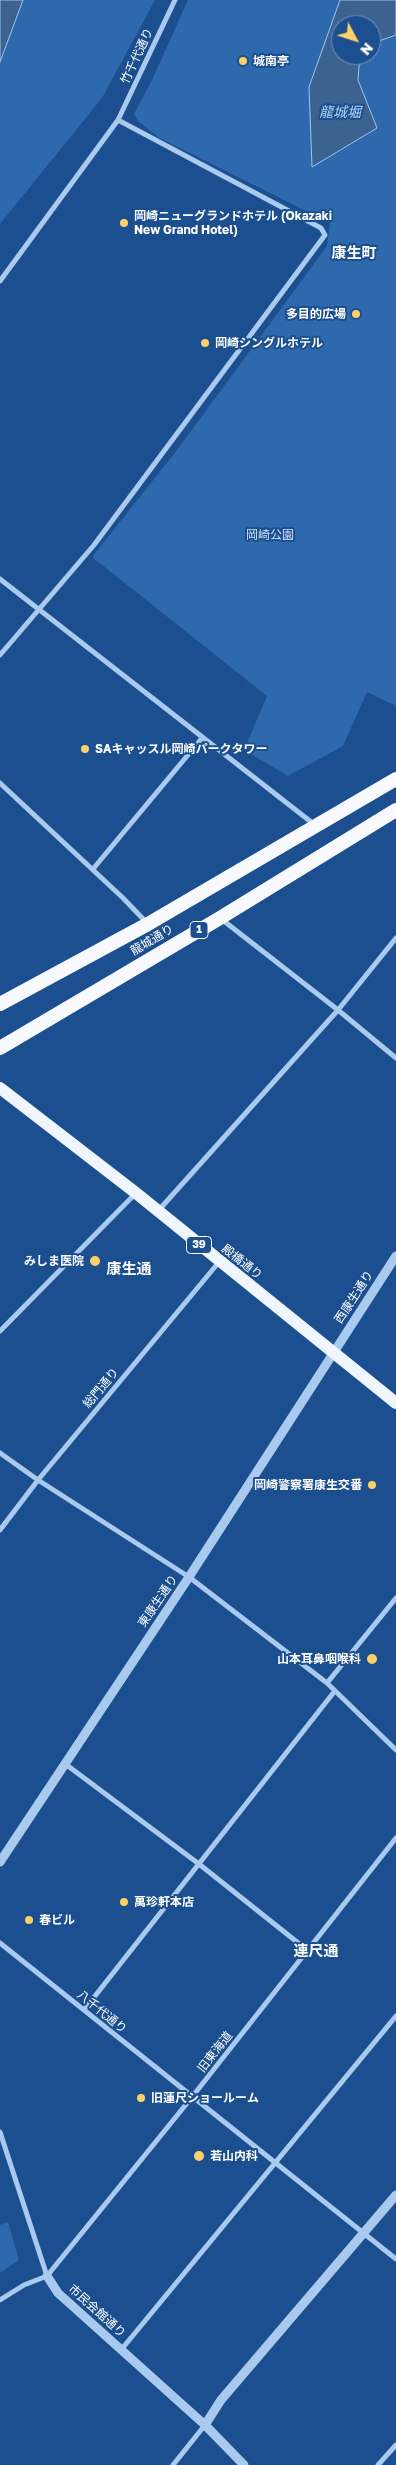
<!DOCTYPE html>
<html>
<head>
<meta charset="utf-8">
<style>
  body { margin:0 }
  #map { position:relative; width:396px; height:2465px; overflow:hidden; background:#1b4f8f; font-family:"Golos Text",sans-serif }
  canvas { display:block }
  .north { position:absolute; left:331px; top:15px; width:50px; height:50px; box-sizing:border-box; background:#1b4f8f; border:1px solid #7695bc; border-radius:50%; rotate:130deg; font-size:14px; font-weight:700; line-height:20px; text-align:center; color:#fff }
  .north::after { content:''; display:block; margin:auto; width:18px; height:22px; background:#ffd166; clip-path:polygon(50% 0,100% 100%,50% 72%,0 100%) }
</style>
</head>
<body>
<div id="map">
<canvas width="396" height="2465"></canvas>
<div class="north">N</div>
</div>
<script>
const c = document.querySelector('canvas').getContext('2d');
c.lineJoin = 'round';
function fill(path, color) { c.fillStyle = color; c.fill(path, 'evenodd'); }
const shape = rows => new Path2D(rows.map(r => 'M' + r).join(''));
function strokePath(path, color, width, dash) { c.strokeStyle = color; c.lineWidth = width; c.lineCap = dash ? 'butt' : 'round'; c.setLineDash(dash || []); c.stroke(path); }
function write(font, color, halo, rows, align = 'center') {
  c.font = font + ' "Golos Text","Noto Sans JP",sans-serif'; c.lineWidth = 4; c.setLineDash([]); c.textBaseline = 'middle'; c.strokeStyle = halo; c.fillStyle = color; for (const [text, x, y, turn = 0] of rows) {
    c.save(); c.translate(x, y); c.rotate((+turn || 0) * Math.PI / 180); c.textAlign = isNaN(turn) ? turn : align; if (halo) c.strokeText(text, 0, 0); c.fillText(text, 0, 0); c.restore();
  }
}
const green = shape([
  [23,0,155,0,102,98,0,224,0,62],
  [188,0,396,0,396,706,367,692,343,746,288,776,244,750,267,696,92,557,174,454,327,246,330,223,158,137,138,121,134,114,152,80],
  [341,25,371,25,371,55,341,55],
  [8,2222,19,2260,0,2273,0,2225]
]);
const water = shape([
  [0,0,23,0,0,62,0,0],
  [340,0,396,0,396,35,376,42,371,47,371,25,341,25,341,55,365,55,359,66,358,80,377,128,312,167,309,87,340,0]
]);
const minor = shape([
  [0,281,118,120,175,0],
  [0,579,315,825],
  [0,655,94,545,325,235,321,228,118,120],
  [0,783,123,898,147,923],
  [93,869,202,738],
  [220,918,338,1010,396,1058],
  [158,1211,338,1010,396,938],
  [0,1331,136,1193],
  [0,1453,38,1480,189,1577,327,1683,396,1750],
  [0,1530,38,1480,219,1262],
  [327,1683,396,1598],
  [64,1763,199,1864,307,1950],
  [0,1943,396,2259],
  [84,2010,334,1692],
  [0,2132,47,2276],
  [0,2300,24,2285,47,2276,192,2097,396,1838],
  [121,2350,396,2016],
  [173,2465,205,2425],
  [378,2465,396,2445]
]);
const tertiary = shape([
  [0,1862,189,1577,396,1256],
  [47,2276,58,2293,205,2425,244,2465],
  [205,2425,221,2400,396,2195]
]);
const primary = shape([
  [0,1088,136,1193,396,1403]
]);
const trunk = shape([
  [0,1004,148,924,396,779],
  [0,1048,220,918,396,810]
]);
const markers = [
  [243,61,5,"#ffd166"],
  [124,223,5,"#ffd166"],
  [356,314,5,"#ffd166"],
  [205,343,5,"#ffd166"],
  [85,749,5,"#ffd166"],
  [95,1261,6,"#ffd166"],
  [372,1485,5,"#ffd166"],
  [372,1659,6,"#ffd166"],
  [124,1902,5,"#ffd166"],
  [29,1920,5,"#ffd166"],
  [141,2098,5,"#ffd166"],
  [199,2156,6,"#ffd166"]
];
const shields = [
  [199,930,18],
  [199,1245,25]
];
const shieldNames = [
  ["1",199,930],
  ["39",199,1245]
];
const streetNames = [
  ["竹千代通り",137,56,-65],
  ["龍城通り",152,940,-31],
  ["殿橋通り",242,1262,38],
  ["西康生通り",354,1297,-57],
  ["総門通り",101,1388,-50],
  ["東康生通り",158,1601,-56],
  ["八千代通り",102,2012,39],
  ["旧東海道",215,2052,-52],
  ["市民会館通り",97,2311,42]
];
const poiNames = [
  ["城南亭",253,61],
  ["岡崎ニューグランドホテル (Okazaki",134,216],
  ["New Grand Hotel)",134,230],
  ["多目的広場",346,314,"right"],
  ["岡崎シングルホテル",215,343],
  ["SAキャッスル岡崎パークタワー",95,749],
  ["みしま医院",84,1261,"right"],
  ["岡崎警察署康生交番",362,1485,"right"],
  ["山本耳鼻咽喉科",361,1659,"right"],
  ["萬珍軒本店",134,1902],
  ["春ビル",39,1920],
  ["旧蓮尺ショールーム",151,2098],
  ["若山内科",210,2156]
];
const parkNames = [
  ["岡崎公園",270,535]
];
const waterNames = [
  ["龍城堀",340,113]
];
const quarterNames = [
  ["康生町",354,253],
  ["康生通",129,1269],
  ["連尺通",316,1951]
];
fill(green, '#2e69ad');
fill(water, '#3c6290');
strokePath(water, '#9cc4f0', 1);
strokePath(minor, '#a9c9ee', 5);
strokePath(tertiary, '#a9c9ee', 9);
strokePath(primary, '#f0f6ff', 12);
strokePath(trunk, '#f8faff', 14);
for (const [x, y, r, color] of markers) { const dot = new Path2D(); dot.arc(x, y, r, 0, 2 * Math.PI); c.fillStyle = color; c.fill(dot); strokePath(dot, '#1b4f8f', 2); }
for (const [x, y, w] of shields) { const box = new Path2D(); box.roundRect(x - w / 2, y - 8.5, w, 17, 4); c.fillStyle = '#1b4f8f'; c.fill(box); strokePath(box, '#fff', 1); }
write('bold 11px', '#fff', null, shieldNames);
write('12px', '#fff', '#1b4f8f', streetNames);
write('bold 12px', '#fff', '#1b4f8f', poiNames, 'left');
write('12px', '#cfe3fa', '#1b4f8f', parkNames);
write('italic 14px', '#b5d3f5', '#1b4f8f', waterNames);
write('bold 15px', '#fff', '#1b4f8f', quarterNames);
</script>
</body>
</html>
